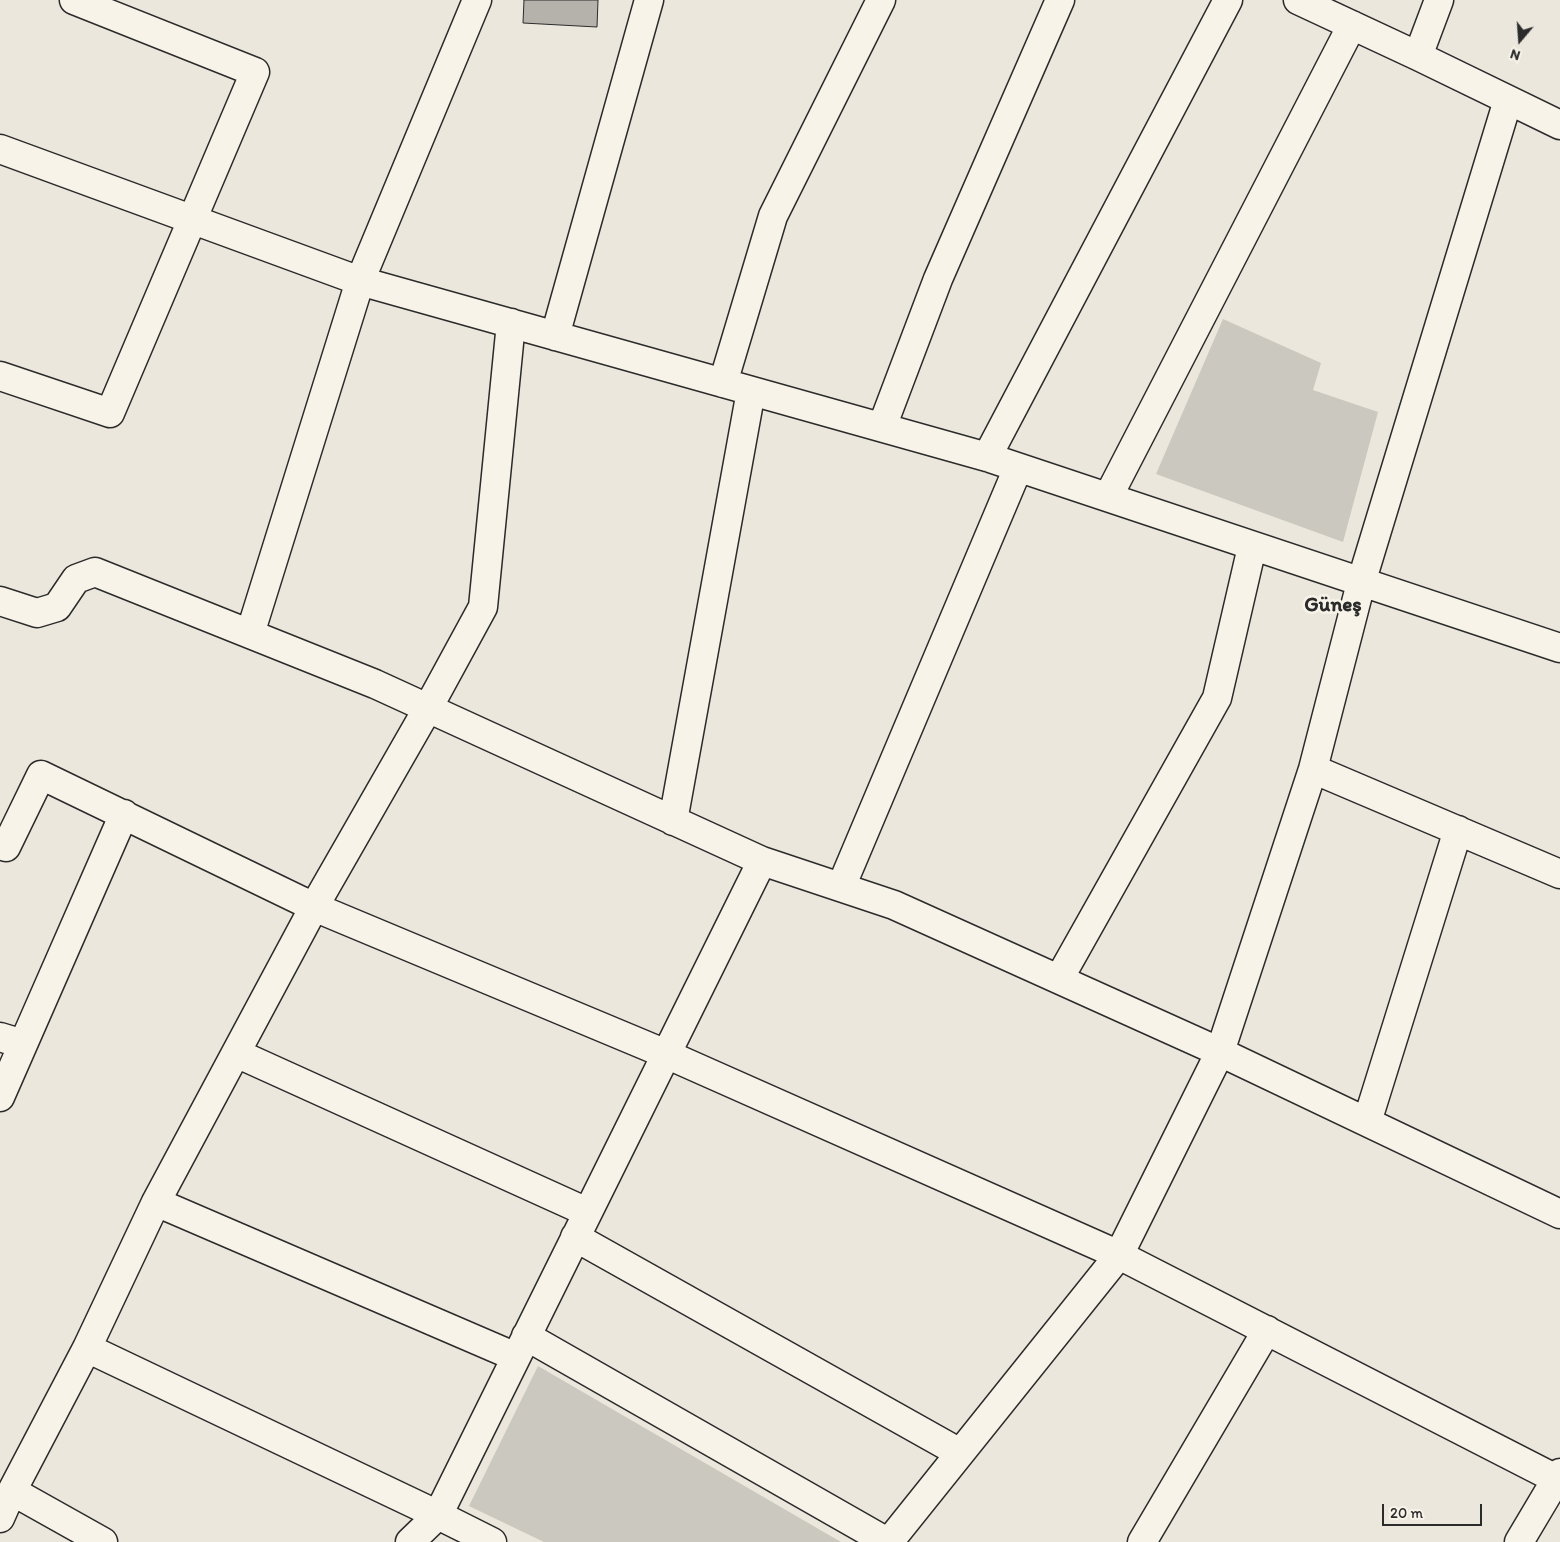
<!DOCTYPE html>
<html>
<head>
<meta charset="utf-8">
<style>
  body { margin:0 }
  #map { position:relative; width:1560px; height:1542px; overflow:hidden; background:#ebe7dd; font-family:Itim,sans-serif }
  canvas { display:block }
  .north { position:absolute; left:1495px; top:15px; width:50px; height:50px; -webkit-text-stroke:4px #f7f3e8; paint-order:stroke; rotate:198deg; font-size:14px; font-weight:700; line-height:20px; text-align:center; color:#2b2b2b }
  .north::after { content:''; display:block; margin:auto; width:18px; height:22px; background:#2b2b2b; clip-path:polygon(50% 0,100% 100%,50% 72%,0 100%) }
  .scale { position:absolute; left:1382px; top:1504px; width:100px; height:22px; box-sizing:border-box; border:2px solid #2b2b2b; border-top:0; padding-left:6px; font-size:15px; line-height:18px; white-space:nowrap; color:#2b2b2b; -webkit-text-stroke:4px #f7f3e8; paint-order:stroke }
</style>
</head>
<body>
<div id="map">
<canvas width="1560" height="1542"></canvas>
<div class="north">N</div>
<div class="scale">20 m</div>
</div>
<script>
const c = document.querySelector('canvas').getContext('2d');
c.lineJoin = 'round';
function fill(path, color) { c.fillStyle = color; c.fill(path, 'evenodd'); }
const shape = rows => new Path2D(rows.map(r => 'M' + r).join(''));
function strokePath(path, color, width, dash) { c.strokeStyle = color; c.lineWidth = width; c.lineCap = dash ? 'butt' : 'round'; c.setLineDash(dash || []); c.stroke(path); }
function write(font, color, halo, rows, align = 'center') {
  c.font = font + ' Itim,sans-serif'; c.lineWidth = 5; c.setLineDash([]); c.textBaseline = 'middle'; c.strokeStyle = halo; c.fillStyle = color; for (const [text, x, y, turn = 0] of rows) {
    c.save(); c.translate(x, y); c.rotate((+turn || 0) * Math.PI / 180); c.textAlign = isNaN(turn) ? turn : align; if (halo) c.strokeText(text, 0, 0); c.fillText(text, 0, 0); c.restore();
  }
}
const green = shape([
  [1223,319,1321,363,1313,390,1378,412,1343,542,1156,474],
  [538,1366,841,1542,544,1542,469,1506]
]);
const building = shape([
  [524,0,598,0,597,27,523,23,524,0]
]);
const minor = shape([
  [1298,0,1418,56,1560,125],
  [1418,56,1439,0],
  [0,149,360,281,987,457,1560,648],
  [555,336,649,0],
  [0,376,110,413,255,72,74,0],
  [723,383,773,216,881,0],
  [882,427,938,279,1060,0],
  [987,457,1228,0],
  [1108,497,1352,25],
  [0,601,37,613,57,607,76,579,95,572,375,684,762,861,894,905,1220,1052,1560,1214],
  [250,634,360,281,477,0],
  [1313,769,1560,874],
  [673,821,751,391],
  [0,845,6,847,41,775,314,907,666,1054,1119,1255,1560,1481],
  [841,887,1018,468],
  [1059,979,1217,698,1252,547],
  [0,1037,23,1044],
  [236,1053,587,1212],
  [0,1097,124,814],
  [1367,1122,1458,830],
  [156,1202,516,1357],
  [575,1237,960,1453],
  [526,1336,887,1542],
  [87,1348,438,1515,492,1542],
  [12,1491,103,1542],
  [0,1518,12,1491,87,1348,156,1202,314,907,428,708,483,607,511,323],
  [410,1542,438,1515,762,861],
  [889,1542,1119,1255,1220,1052,1313,769,1361,583,1508,100],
  [1142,1542,1267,1330],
  [1519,1542,1560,1473]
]);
const districtNames = [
  ["Güneş",1333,606]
];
fill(green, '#cbc8bf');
fill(building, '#b5b2ab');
strokePath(building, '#2b2b2b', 1);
strokePath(minor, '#2b2b2b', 31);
strokePath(minor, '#f7f3e8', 28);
write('bold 21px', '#2b2b2b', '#f7f3e8', districtNames);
</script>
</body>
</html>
